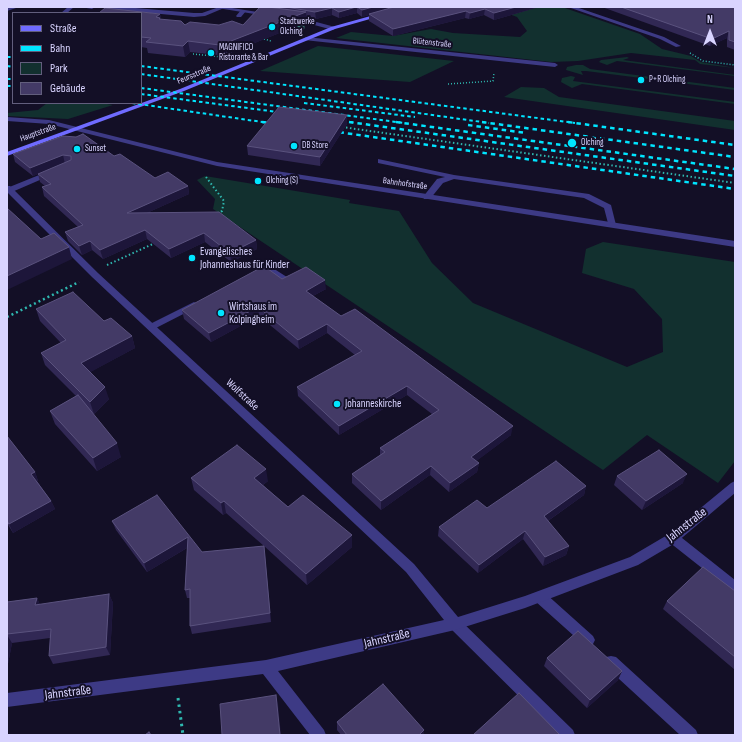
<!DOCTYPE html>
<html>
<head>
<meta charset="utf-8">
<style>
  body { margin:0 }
  #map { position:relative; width:742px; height:742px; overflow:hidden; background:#130f26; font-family:"Sofia Sans Condensed",sans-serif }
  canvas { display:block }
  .frame { position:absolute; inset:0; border:8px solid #d9d4ff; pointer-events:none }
  .legend { position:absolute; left:12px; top:12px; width:130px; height:92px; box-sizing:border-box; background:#130f26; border:1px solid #625e7d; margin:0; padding:5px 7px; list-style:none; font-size:12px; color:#d9d4ff }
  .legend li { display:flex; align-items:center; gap:8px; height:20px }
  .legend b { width:20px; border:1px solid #625e7d }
  .north { position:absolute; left:690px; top:12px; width:40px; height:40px; -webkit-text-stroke:3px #130f26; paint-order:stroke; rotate:0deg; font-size:11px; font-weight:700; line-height:16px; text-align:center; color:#d9d4ff }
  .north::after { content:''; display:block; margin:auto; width:14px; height:18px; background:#d9d4ff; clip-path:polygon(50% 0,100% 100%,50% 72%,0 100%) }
</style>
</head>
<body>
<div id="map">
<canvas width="742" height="742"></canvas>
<div class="frame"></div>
<ul class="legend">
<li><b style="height:5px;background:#6f6bff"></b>Straße</li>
<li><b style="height:5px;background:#00e5ff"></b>Bahn</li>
<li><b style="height:11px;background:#12302f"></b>Park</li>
<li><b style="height:11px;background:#433a66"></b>Gebäude</li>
</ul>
<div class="north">N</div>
</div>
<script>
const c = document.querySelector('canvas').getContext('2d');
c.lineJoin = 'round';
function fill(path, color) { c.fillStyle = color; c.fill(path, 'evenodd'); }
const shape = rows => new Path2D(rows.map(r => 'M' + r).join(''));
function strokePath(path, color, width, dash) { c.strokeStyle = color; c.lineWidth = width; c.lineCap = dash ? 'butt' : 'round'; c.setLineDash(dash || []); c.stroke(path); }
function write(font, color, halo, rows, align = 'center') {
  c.font = font + ' "Sofia Sans Condensed",sans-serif'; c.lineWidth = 4; c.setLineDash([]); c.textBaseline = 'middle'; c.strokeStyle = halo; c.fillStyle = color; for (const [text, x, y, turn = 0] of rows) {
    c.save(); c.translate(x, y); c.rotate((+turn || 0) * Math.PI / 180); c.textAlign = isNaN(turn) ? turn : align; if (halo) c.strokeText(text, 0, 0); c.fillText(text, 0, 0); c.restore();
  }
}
const green = shape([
  [490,7,562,7,640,34,662,49,691,56,701,62,735,68,700,64,695,60,631,53,578,61,551,62,336,38,351,32,393,36,431,29,453,33,520,37,527,31,517,17],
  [318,46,454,61,410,82,260,71],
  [627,57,629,58,623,60,735,75,735,76,617,61,607,65,599,62,601,60],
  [576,65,583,65,590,69,735,88,735,90,586,71,581,71,583,75,566,70,567,67],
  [571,76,575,77,573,81,735,102,735,104,582,84,572,88,561,82,562,78],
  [521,87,544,88,559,97,735,121,735,130,504,97],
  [47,103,101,103,113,105,68,119,7,116,7,113,38,110],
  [205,176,350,200,349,203,399,211,432,263,473,303,627,367,663,352,662,319,634,289,582,273,586,249,603,242,735,262,735,461,718,483,647,435,603,470,213,209,215,199,197,180]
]);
const pathFar3 = shape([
  [690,53,703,61,735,65],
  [193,54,222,57],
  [448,84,493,81,494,73]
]);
const pathFar2 = shape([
  [342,127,735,183],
  [206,177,224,201,222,211,218,213],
  [107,265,155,243]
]);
const pathFar1 = shape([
  [7,317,79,282]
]);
const path = shape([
  [178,698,183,735]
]);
const lane = shape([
  [11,7,19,7,7,11,7,8,11,7],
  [68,7,74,7,67,13,61,13,68,7],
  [81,7,95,7,92,9,81,7],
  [103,7,124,7,194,13,202,13,219,7,224,8,205,16,194,17,106,9,103,7],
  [241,10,246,11,241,17,237,17,236,16,241,10],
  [378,159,454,175,589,194,611,205,616,225,615,227,609,227,604,208,584,198,454,179,443,183,430,199,424,199,423,197,437,179,445,177,378,163,378,159],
  [49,171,55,171,56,173,12,192,7,192,7,188,49,171],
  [268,265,290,279,291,281,290,283,284,283,268,272,255,278,251,275,268,265],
  [194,302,199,305,197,307,154,329,148,329,146,327,148,325,194,302],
  [673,533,677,534,735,580,735,593,731,591,669,542,667,538,669,534,673,533],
  [540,591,545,593,593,636,595,640,593,644,588,646,583,644,535,601,534,597,535,593,540,591],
  [455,618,460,620,573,730,575,735,558,735,450,628,448,624,450,620,455,618],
  [611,656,616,657,696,730,698,735,680,735,606,667,604,662,606,657,611,656]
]);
const street = shape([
  [211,7,226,7,270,14,267,16,211,7],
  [568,7,576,7,664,37,681,46,676,47,660,39,568,7],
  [294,16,335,27,336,28,333,30,292,19,292,17,294,16],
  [306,37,555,63,558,65,555,67,304,40,303,39,306,37],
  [7,117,49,120,217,162,735,241,735,247,217,166,49,124,7,121,7,117],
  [7,186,10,186,98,273,414,564,458,617,525,596,630,557,669,534,731,483,735,481,735,493,677,542,638,565,525,608,455,630,278,671,324,730,326,735,310,735,263,674,7,707,7,693,266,660,444,620,406,572,92,277,7,192,7,186]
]);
const secondary = shape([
  [403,7,412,7,335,29,184,91,7,156,7,152,180,89,331,27,403,7]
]);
const railFar1 = shape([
  [7,57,13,57],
  [7,66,13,67],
  [141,66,575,123],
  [141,74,489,123],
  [7,79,13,79],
  [7,86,13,86],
  [141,88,404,123],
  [141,94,285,113],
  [132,103,269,123],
  [304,103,415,117],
  [337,120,356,123]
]);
const rail = shape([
  [262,122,278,124],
  [349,122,735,176],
  [396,122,735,169],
  [482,122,735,157],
  [568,122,735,145],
  [468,125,526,133],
  [331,131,735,189]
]);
const pathBridge = shape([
  [264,39,271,41]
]);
const trees = [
  [301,27]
];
const wall = shape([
  [260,7,539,7,494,20,484,15,469,19,465,18,393,36,369,21,369,15,362,17,357,13,339,18,332,15,316,19,306,17,307,22,232,52,228,56,190,52,185,57,148,53,147,48,141,47,141,13,160,14,161,19,185,25,243,25],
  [602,7,735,7,735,50,727,47,727,38,710,46],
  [347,115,347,124,320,166,248,155,247,146],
  [13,154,114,156,155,178,188,186,189,194,149,212,256,240,257,249,231,262,205,242,171,258,147,239,103,259,92,250,82,255,68,241,65,232,78,227,44,196,42,187,45,186,40,182,38,174,33,176,15,162],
  [282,279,326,289,313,296,341,316,511,435,476,461,479,463,477,472,449,492,430,475,381,510,352,483,352,474,380,455,380,448,432,414,407,395,339,435,298,396,297,387,355,355,327,333,299,349,259,316,211,342,184,319,182,310],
  [36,309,104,321,132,336,135,348,90,372,109,399,94,414,91,411,121,457,97,471,55,424,50,411,76,396,45,365,41,353,61,343,40,321],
  [7,436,35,472,38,481,37,481,51,501,55,509,13,533,7,523],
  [617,476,683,483,642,510,614,485],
  [191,478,268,481,263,485,288,507,352,547,307,585,264,546,265,555,271,622,192,634,190,626,190,598,187,598,185,590,187,548,147,572,116,530,112,521,202,552,264,546,226,513,223,515,194,490],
  [586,486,584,495,548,521,569,546,566,555,543,566,523,539,478,573,438,536,439,527,487,508],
  [735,591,735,670,663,609,667,601],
  [109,594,113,603,110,655,53,664,49,656,50,638,12,643,7,669,7,602,37,598,40,605],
  [547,658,622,671,618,680,587,708,544,666],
  [337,722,424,735,341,735,337,730]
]);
const shadedWall = shape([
  [357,7,357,13,339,18,339,12],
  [373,7,397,7,369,14,369,15,362,17,362,10],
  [516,7,539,7,494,20,494,13],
  [332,8,332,15,316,19,315,12],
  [485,9,484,15,469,19,470,13],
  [466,11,465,18,393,36,393,29],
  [306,12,307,22,232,52,228,56,227,46,231,41],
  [160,14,162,24,156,17],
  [729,31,727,38,710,46,712,39],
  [188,41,190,52,185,57,183,46],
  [347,115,347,124,320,166,320,157],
  [63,155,65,164,33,176,30,168],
  [188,186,189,194,129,221,127,213],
  [145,230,147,239,103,259,100,250],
  [204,233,205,242,171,258,169,249],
  [256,240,257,249,231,262,230,253],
  [90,241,92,250,82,255,79,246],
  [69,247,72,259,7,290,7,276],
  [325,280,326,289,307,299,306,291],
  [258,307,259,316,211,342,209,333],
  [327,324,327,333,299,349,298,340],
  [132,336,135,348,85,375,81,363],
  [407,386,407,395,339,435,339,426],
  [105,387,109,399,94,414,90,402],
  [513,426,511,435,470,466,471,457],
  [117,443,121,457,97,471,93,458],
  [479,463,477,472,449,492,450,483],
  [431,466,430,475,381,510,381,501],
  [266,469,268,481,256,490,254,478],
  [35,472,38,481,35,482,31,474],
  [687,474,683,483,642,510,646,501],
  [586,486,584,495,542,525,544,516],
  [51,501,55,509,13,533,9,524],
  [224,501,226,513,223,515,221,503],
  [525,531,523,539,478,573,479,565],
  [352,535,352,547,307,585,306,574],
  [188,537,190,546,147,572,144,563],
  [264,546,265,555,271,622,270,613],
  [569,546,566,555,543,566,545,557],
  [109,594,113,603,110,655,106,647],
  [37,598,41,607,35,605],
  [7,635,12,643,7,669],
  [622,671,618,680,587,708,590,700],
  [276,695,278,703,281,735,280,735],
  [424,730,424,735,419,735]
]);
const building = shape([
  [260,7,268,7,306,12,231,41,227,46,188,41,183,46,146,42,151,38,141,37,141,13,99,13,105,8,160,14,156,17,160,18,159,19,181,21,185,25,190,22,219,25,232,21,243,25,260,7],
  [286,7,356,7,339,12,332,8,315,12,286,7],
  [357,7,373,7,362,10,357,7],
  [394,7,516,7,494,13,485,9,470,13,466,11,393,29,369,14,394,7],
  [621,7,735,7,735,42,729,40,729,31,712,39,621,7],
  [279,107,347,115,320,157,247,146,279,107],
  [83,134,114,156,120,154,155,178,168,172,188,186,127,213,219,212,256,240,230,253,204,233,169,249,145,230,100,250,90,241,79,246,65,232,83,225,42,187,51,184,38,174,71,160,71,156,63,155,30,168,13,154,63,136,76,137,83,134],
  [7,208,41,239,54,233,69,247,7,276,7,208],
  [264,266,282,279,306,267,325,280,306,291,341,316,355,309,513,426,471,457,479,463,450,483,431,466,381,501,352,474,385,452,380,448,439,410,407,386,339,426,297,387,362,351,327,324,298,340,258,307,209,333,182,310,264,266],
  [73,292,104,321,111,318,132,336,81,363,105,387,90,402,41,353,66,340,36,309,73,292],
  [78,395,117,443,93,458,50,411,78,395],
  [7,436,35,472,31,474,51,501,9,524,7,521,7,436],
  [237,445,266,469,254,478,288,507,303,495,352,535,306,574,224,501,221,503,191,478,237,445],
  [659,450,687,474,646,501,617,476,659,450],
  [556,461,586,486,544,516,569,546,545,557,525,531,479,565,439,527,477,500,487,508,556,461],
  [157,495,202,552,264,546,270,613,190,626,190,589,185,590,188,537,144,563,112,521,157,495],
  [703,567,735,591,735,657,667,601,703,567],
  [109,594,106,647,49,656,51,629,7,634,7,602,37,598,35,605,109,594],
  [578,631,622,671,590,700,547,658,578,631],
  [383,684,424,730,419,735,347,735,337,722,383,684],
  [519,693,560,735,473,735,519,693],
  [276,695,280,735,222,735,220,704,276,695],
  [149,732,151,735,145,735,149,732]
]);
const markers = [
  [272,27,4,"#00e5ff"],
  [211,53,4,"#00e5ff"],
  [641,80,4,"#00e5ff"],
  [572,143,5,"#00e5ff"],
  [294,146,4,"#00e5ff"],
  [77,149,4,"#00e5ff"],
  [258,181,4,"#00e5ff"],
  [192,258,4,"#00e5ff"],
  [221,313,4,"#00e5ff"],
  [337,404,4,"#00e5ff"]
];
const farPoinames = [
  ["Stadtwerke",280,22],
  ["Olching",280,32],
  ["MAGNIFICO",219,48],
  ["Ristorante & Bar",219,58],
  ["P+R Olching",649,80],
  ["Olching",581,143],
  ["DB Store",302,146],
  ["Sunset",85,149],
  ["Olching (S)",266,181]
];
const farStreetnames = [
  ["Blütenstraße",432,43,6],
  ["Feursstraße",194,75,-23],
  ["Hauptstraße",38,133,-20],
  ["Bahnhofstraße",405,184,8]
];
const poiNames = [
  ["Evangelisches",200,252],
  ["Johanneshaus für Kinder",200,265],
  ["Wirtshaus im",229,307],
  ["Kolpingheim",229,320],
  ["Johanneskirche",345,404]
];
const streetNames = [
  ["Wolfstraße",242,395,43]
];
const nearStreetnames = [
  ["Jahnstraße",687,525,-38],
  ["Jahnstraße",387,639,-13],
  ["Jahnstraße",68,693,-7]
];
fill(green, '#12302f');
strokePath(pathFar3, '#2fb8b0', 1.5, [1, 2]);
strokePath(pathFar2, '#2fb8b0', 2, [1.5, 2.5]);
strokePath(pathFar1, '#2fb8b0', 2.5, [2, 3]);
strokePath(path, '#2fb8b0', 3, [2.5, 4]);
fill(lane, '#3d3a85');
fill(street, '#3d3a85');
fill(secondary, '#6f6bff');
strokePath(railFar1, '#00e5ff', 2, [3.5, 3]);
strokePath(rail, '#00e5ff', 2.5, [4.5, 4]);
strokePath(pathBridge, '#2fb8b0', 1.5, [1, 2]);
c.fillStyle = '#3d827b';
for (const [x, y] of trees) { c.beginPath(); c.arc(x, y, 3.5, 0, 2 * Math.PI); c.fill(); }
fill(wall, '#312854');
fill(shadedWall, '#1d163a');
fill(building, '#433a66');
strokePath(building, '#5a527e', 1);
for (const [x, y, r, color] of markers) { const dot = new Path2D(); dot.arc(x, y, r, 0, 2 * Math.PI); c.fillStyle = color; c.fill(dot); strokePath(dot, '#130f26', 1.5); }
write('9px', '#d9d4ff', '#130f26', farPoinames, 'left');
write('9px', '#d9d4ff', '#130f26', farStreetnames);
write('11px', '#d9d4ff', '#130f26', poiNames, 'left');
write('11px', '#d9d4ff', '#130f26', streetNames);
write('13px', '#d9d4ff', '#130f26', nearStreetnames);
</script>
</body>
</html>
